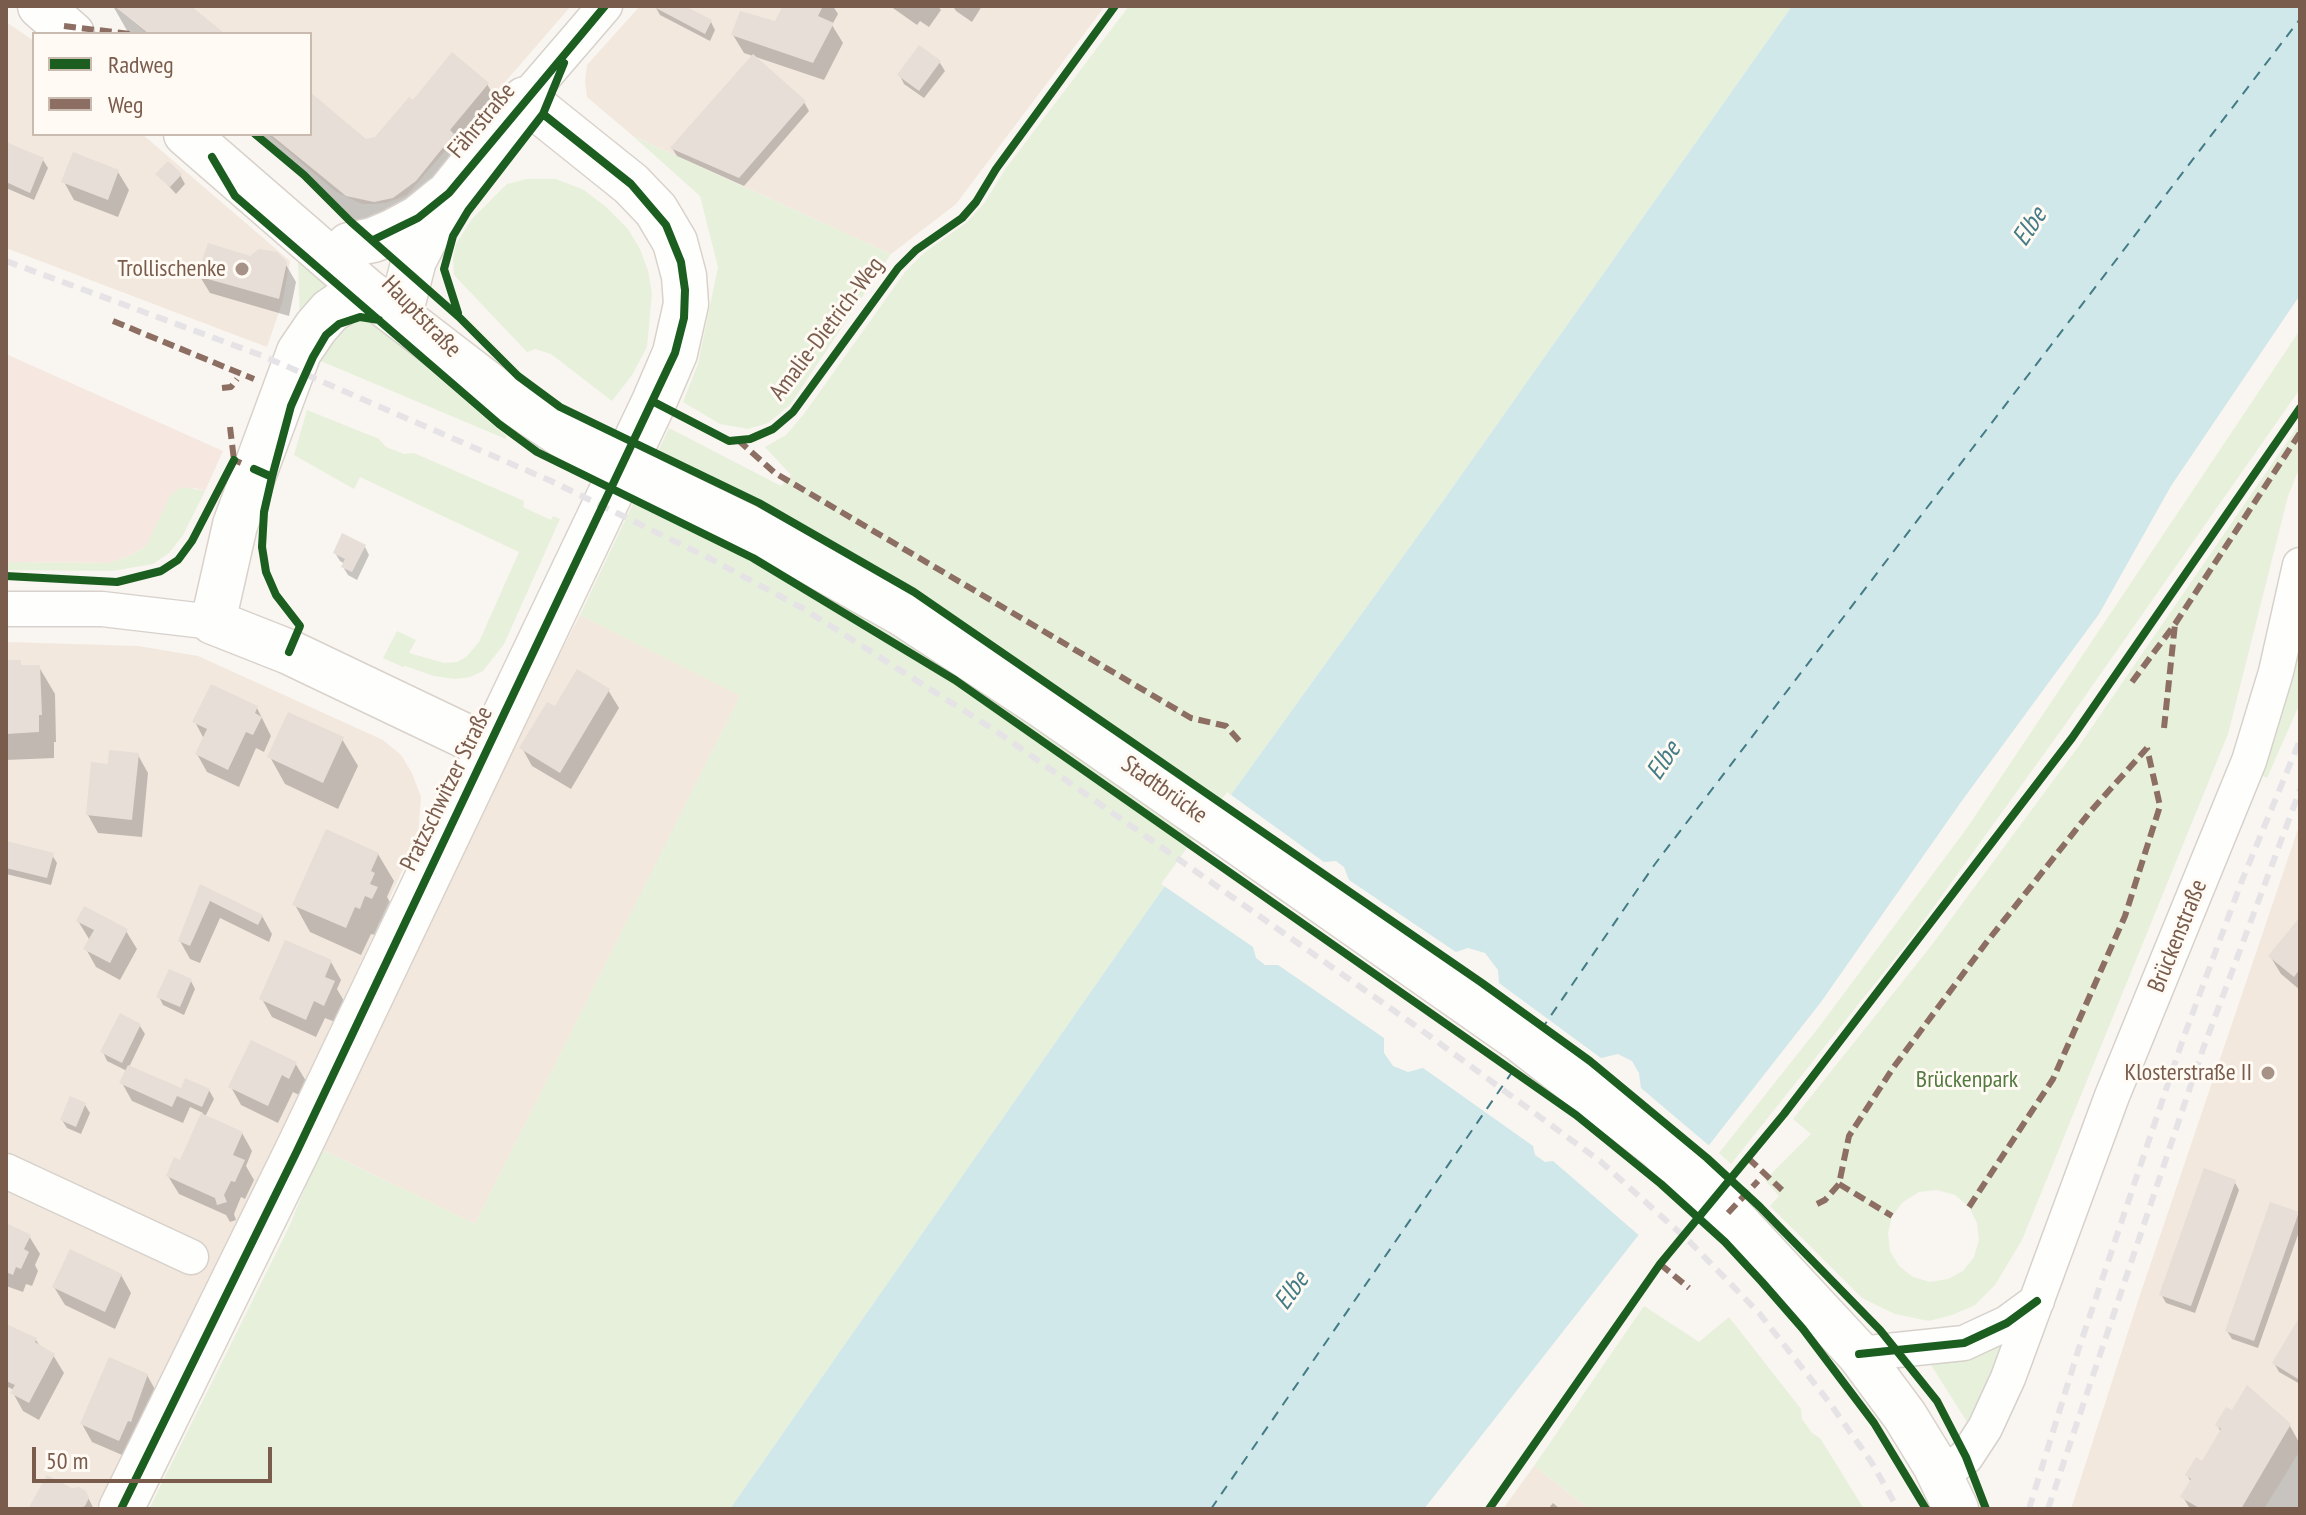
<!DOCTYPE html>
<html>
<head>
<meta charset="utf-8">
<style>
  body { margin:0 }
  #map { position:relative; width:2306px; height:1515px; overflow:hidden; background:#f9f5f0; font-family:"PT Sans Narrow",sans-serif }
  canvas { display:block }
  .frame { position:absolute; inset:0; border:8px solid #7a5c4d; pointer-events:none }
  .legend { position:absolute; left:32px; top:32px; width:280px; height:104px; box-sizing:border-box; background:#fffaf3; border:2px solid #cabbb1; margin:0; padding:10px 14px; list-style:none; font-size:24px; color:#7a5c4d }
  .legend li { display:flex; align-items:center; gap:16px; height:40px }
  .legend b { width:40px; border:2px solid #cabbb1 }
  .scale { position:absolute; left:32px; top:1447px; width:240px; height:36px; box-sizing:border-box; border:4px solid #7a5c4d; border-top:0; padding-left:10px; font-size:24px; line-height:28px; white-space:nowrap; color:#7a5c4d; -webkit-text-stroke:6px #fffaf3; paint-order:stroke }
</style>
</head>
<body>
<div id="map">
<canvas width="2306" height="1515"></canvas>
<div class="frame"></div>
<ul class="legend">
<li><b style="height:10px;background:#1b5e20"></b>Radweg</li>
<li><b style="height:10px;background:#8d6e63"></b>Weg</li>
</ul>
<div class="scale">50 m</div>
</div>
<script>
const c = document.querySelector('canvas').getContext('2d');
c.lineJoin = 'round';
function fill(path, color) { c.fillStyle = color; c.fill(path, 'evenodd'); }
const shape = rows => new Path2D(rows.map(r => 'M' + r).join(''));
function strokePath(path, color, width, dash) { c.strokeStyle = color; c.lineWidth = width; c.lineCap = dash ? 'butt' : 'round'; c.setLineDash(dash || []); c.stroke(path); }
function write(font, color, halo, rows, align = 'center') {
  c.font = font + ' "PT Sans Narrow",sans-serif'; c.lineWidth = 6; c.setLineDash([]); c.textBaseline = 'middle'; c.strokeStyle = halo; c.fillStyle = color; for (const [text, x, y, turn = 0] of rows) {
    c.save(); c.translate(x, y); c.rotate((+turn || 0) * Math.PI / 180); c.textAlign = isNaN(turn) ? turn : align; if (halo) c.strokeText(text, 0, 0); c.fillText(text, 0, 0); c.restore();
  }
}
const residential = shape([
  [114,6,571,6,407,195,386,203,373,204,362,204,336,192,267,134,310,134,310,34,147,34],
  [640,6,1105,6,956,204,891,254,633,136,587,97,585,81,587,65],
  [6,22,34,41,34,134,142,134,290,261,283,300,267,347,6,248],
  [580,615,741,695,475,1224,321,1149,456,854],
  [6,642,138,646,198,656,383,740,401,755,412,773,421,797,418,835,368,947,281,1133,96,1509,6,1509],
  [2300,823,2300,1451,2264,1509,2071,1509,2138,1301],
  [1534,1466,1590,1509,1503,1509]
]);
const commercial = shape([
  [6,354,223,451,205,491,194,488,158,523,146,546,132,555,108,563,6,562]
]);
const green = shape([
  [1129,6,1792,6,1443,501,1152,904,730,1509,149,1509,289,1227,321,1149,475,1224,740,696,580,615,669,428,781,486,791,475,765,447,786,435,804,414,905,272,924,253,967,222,985,202,1006,168],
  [633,136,891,254,790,405,768,423,748,429,720,424,683,402,698,364,718,267,700,196],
  [527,179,556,179,584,190,606,207,628,229,640,249,648,271,652,293,647,347,632,375,612,401,551,354,535,349,527,352,454,275,453,258,456,244,472,219,507,184],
  [298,260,333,288,300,328],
  [363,320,381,328,506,436,506,439,316,359,322,348,351,322],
  [2300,330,2300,389,2062,729,1912,937,1731,1164,1719,1153,1819,1027,1967,828],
  [307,410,379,439,386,447,404,454,414,453,524,501,523,507,551,520,553,516,560,519,504,644,483,671,470,677,455,679,434,676,405,666,403,667,383,658,397,631,416,640,409,653,444,663,457,662,466,657,479,642,519,552,360,477,354,489,294,455],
  [2300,423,2300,466,2288,496,2228,734,2022,1240,1995,1285,1975,1305,1952,1315,1929,1321,1895,1314,1862,1298,1770,1206,1779,1196,1765,1180,1811,1134,1793,1119,1931,946,2081,743],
  [1937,1190,1955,1195,1969,1207,1977,1223,1979,1240,1974,1257,1963,1271,1948,1279,1930,1282,1913,1277,1899,1266,1890,1251,1888,1233,1892,1216,1903,1202,1919,1192],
  [181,487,205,491,183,535,169,553,153,564,112,571,6,570,6,562,108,563,132,555,146,546,170,496],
  [2300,632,2300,703,2267,778,2260,774],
  [1644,1306,1699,1342,1729,1317,1801,1409,1802,1419,1812,1433,1820,1438,1864,1509,1590,1509,1534,1466],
  [2006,1341,1969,1425,1931,1365,1969,1357]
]);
const water = shape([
  [1792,6,2300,6,2300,295,2171,486,2099,614,1961,802,1821,1002,1424,1509,730,1509,1152,904,1443,501]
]);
const pier = shape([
  [1227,792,1324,862,1336,861,1344,867,1349,880,1456,952,1468,948,1485,953,1498,970,1499,983,1601,1058,1618,1054,1632,1061,1639,1073,1641,1088,1712,1148,1642,1238,1553,1161,1545,1162,1535,1155,1533,1146,1423,1068,1408,1072,1393,1066,1384,1053,1384,1038,1278,965,1265,965,1256,958,1253,947,1161,884]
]);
const shadow = shape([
  [113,6,188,6,222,34,129,34],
  [655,6,680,6,711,22,715,30,710,41,660,15],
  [785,6,833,6,838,14,832,25,843,43,824,80,744,53,733,35,776,24],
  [890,6,938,6,941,10,929,27,920,21,917,25],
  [953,6,982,6,972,22,956,11],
  [920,48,940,63,945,71,924,98,904,84,900,76],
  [487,84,508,120,436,217,358,224,249,134,310,134,310,95,366,141,376,139,413,102],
  [804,102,809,111,744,186,677,156,672,148],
  [6,144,43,160,48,168,34,200,6,188],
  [118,172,129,190,118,217,74,200,64,182],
  [158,174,180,175,185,184,176,194],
  [250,258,285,263,296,282,289,316,210,293,199,275],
  [365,547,369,555,357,580,348,575,343,567,345,564,340,561,335,553],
  [6,662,20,662,22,667,39,667,55,694,56,742,54,742,54,758,6,760],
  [608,690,619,708,571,789,532,766,522,748,555,709],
  [257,708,271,736,264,752,256,748,239,787,207,772,197,754,204,739,195,722],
  [342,739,358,766,338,809,285,784,270,757],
  [138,755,148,773,142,837,98,833,88,815,106,766],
  [6,843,52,855,57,863,51,885,6,874],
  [378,854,394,881,387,897,390,902,387,908,392,916,388,926,380,922,375,935,371,934,361,955,310,932,295,905],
  [201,887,262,916,272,934,269,942,220,918,200,963,190,959,180,941],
  [2300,920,2300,990,2281,974,2270,956],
  [78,921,126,931,137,949,120,980,96,967,86,949,89,939],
  [331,962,341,980,337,989,344,1001,335,1022,325,1018,316,1037,272,1017,262,999],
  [191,981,195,989,184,1015,163,1005,159,997],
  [140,1026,145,1034,129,1067,179,1090,209,1090,214,1099,205,1117,242,1133,252,1151,246,1166,254,1180,245,1199,241,1197,234,1214,236,1220,230,1222,226,1215,179,1194,168,1176,181,1163,203,1113,190,1107,183,1123,132,1101,122,1083,127,1071,107,1061,103,1052],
  [295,1063,306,1081,299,1095,293,1092,278,1123,241,1105,231,1087],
  [85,1105,90,1113,81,1134,67,1128,62,1120],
  [2234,1181,2239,1190,2195,1313,2166,1303,2161,1294],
  [2298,1213,2300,1229,2258,1348,2232,1339,2227,1331],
  [6,1225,29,1236,40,1254,35,1265,38,1271,32,1286,26,1284,23,1292,6,1286],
  [121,1275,131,1293,115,1329,65,1305,54,1287],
  [2300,1320,2300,1384,2279,1372,2274,1363],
  [6,1326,36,1340,41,1348,53,1355,64,1373,39,1420,23,1411,13,1393,14,1390,6,1386],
  [147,1375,157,1393,129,1458,92,1442,82,1424],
  [2217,1425,2290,1426,2300,1444,2300,1509,2190,1509,2183,1497,2191,1482,2187,1475,2202,1464,2221,1432],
  [72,1491,85,1492,94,1509,30,1509],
  [1553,1503,1560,1509,1548,1509]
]);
const ferry = shape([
  [1541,1030,1655,864,2300,19],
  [1211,1509,1517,1065]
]);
const building = shape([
  [114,6,191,6,225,34,149,34],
  [652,6,685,6,712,20,705,34],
  [783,6,823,6,818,16,834,23,813,63,731,35,740,11,775,21],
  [919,45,941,61,919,91,897,75],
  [452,52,489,83,450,130,454,134,416,181,393,198,374,202,346,196,270,134,310,134,310,92,366,139,375,137,409,97,413,100],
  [753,54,806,101,739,178,670,148],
  [6,142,44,158,30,193,6,182],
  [73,152,119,170,108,200,61,182],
  [168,161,182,174,170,187,155,174],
  [208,243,250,256,259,249,277,252,287,262,279,299,197,276],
  [342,533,366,545,352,572,341,567,345,559,333,553],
  [6,660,21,660,21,665,40,665,42,715,39,715,39,732,6,734],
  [577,669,610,689,560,773,519,748,547,702,555,706],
  [211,684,258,706,255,713,262,717,253,735,246,732,228,770,195,754,207,729,192,722],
  [288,712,344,737,323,783,267,757],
  [109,750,139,753,132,820,86,815,91,762,108,764],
  [326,829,379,853,371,871,375,873,370,884,378,887,372,899,365,896,360,909,355,907,346,928,292,905],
  [6,841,54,853,47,878,6,868],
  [200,884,263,915,258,925,210,901,190,946,178,941],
  [84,906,128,929,110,963,83,949,94,930,76,921],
  [2300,917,2300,969,2294,977,2268,956],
  [285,940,332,960,325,977,335,981,324,1006,314,1001,306,1020,259,999],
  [169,969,192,979,180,1007,156,997],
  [120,1013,141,1024,122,1063,100,1052],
  [251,1040,297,1062,289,1079,282,1075,268,1106,228,1087],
  [128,1065,181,1088,185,1078,210,1089,202,1107,177,1096,172,1107,119,1083],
  [70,1096,86,1103,76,1127,60,1120],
  [201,1113,243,1132,233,1155,245,1160,235,1182,231,1181,224,1195,227,1202,217,1205,215,1198,166,1176,174,1157,180,1160],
  [2204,1168,2236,1180,2191,1306,2159,1295],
  [2270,1202,2299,1212,2254,1341,2225,1331],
  [6,1223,31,1235,24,1249,29,1252,21,1269,16,1267,13,1275,6,1272],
  [70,1249,122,1274,105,1312,52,1287],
  [2300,1316,2300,1375,2298,1379,2272,1363],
  [6,1324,37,1338,35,1342,55,1354,29,1403,10,1393,15,1385,6,1381],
  [109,1357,148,1374,131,1422,128,1421,119,1441,80,1424],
  [2247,1385,2291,1424,2241,1509,2201,1509,2180,1497,2191,1479,2185,1475,2196,1457,2202,1461,2221,1429,2215,1425,2226,1407,2232,1410],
  [47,1475,72,1488,79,1487,86,1491,89,1498,85,1506,78,1509,28,1509]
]);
const street = shape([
  [525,99,605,6],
  [6,609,102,609,213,622],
  [6,1171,191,1257],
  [1859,1354,1964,1343,2007,1323,2037,1301],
  [1940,1476,1966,1457,1985,1428,2008,1378,2112,1096,2249,761,2276,672,2300,565]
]);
const secondary = shape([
  [40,6,72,34],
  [186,134,368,292,502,395,571,441],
  [349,245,373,240,392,232,418,218,444,197],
  [368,292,352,296,330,311,316,327,299,352,235,525,213,622,289,652,488,747],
  [1222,831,1519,1039,1658,1147,1728,1213,1859,1354,1905,1416,1935,1465,1956,1509],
  [121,1509,297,1151,654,402,675,353,686,304,684,276,675,242,656,210,631,184,525,99,449,193,414,260,404,299]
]);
const rail = shape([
  [6,261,263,356,551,481,707,557,804,609,996,731,1420,1029,1600,1161,1690,1242,1759,1313,1829,1402,1872,1463,1898,1509],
  [2029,1509,2078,1351,2183,1039,2241,883,2300,740],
  [2048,1509,2203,1049,2300,790]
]);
const secondaryBridge = shape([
  [571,441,748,527,903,614,1040,704,1222,831]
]);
const quiet = shape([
  [64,26,130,34],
  [113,321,254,379],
  [222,388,231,387,237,379],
  [230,427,234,460,241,463],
  [738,440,775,473,1191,718,1226,726,1242,744],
  [2132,682,2175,624,2300,433],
  [2164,728,2175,624],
  [1748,1158,1782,1190],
  [1839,1184,1892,1216],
  [1817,1204,1825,1200,1839,1184,1849,1136,1893,1068,1986,943,2090,812,2147,748],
  [1969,1207,2053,1079,2125,916,2160,806,2147,748],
  [1728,1213,1758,1181],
  [1660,1264,1689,1288]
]);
const cycleway = shape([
  [255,134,304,175,351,222,459,317,518,376,560,407,759,503,914,592,1482,983,1590,1061,1707,1158,1760,1207,1880,1330,1937,1401,1966,1457,1986,1509],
  [212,157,235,196,499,424,537,452,753,558,955,680,1576,1115,1661,1184,1725,1242,1762,1282,1803,1329,1874,1423,1926,1509],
  [373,240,418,218,449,193,605,6],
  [458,313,444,269,453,236,468,211,543,114,564,63],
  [654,402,729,441,750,439,773,429,793,412,898,268,916,250,962,218,976,202,996,169,1115,6],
  [254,469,272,477,264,512,262,547,266,572,276,595,300,626,289,652],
  [272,477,291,406,313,357,326,335,339,324,360,317,379,320],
  [6,576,117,582,161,571,178,560,192,541,234,460],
  [1859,1354,1964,1343,2007,1323,2037,1301],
  [121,1509,297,1151,675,353,684,318,685,290,681,262,666,225,631,184,543,114],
  [1489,1509,1660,1264,1784,1114,2072,738,2300,408]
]);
const markers = [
  [242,269,8,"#a69286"],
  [2268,1073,8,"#a69286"]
];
const streetNames = [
  ["Fährstraße",482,121,-50],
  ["Hauptstraße",421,317,46],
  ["Amalie-Dietrich-Weg",827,329,-53],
  ["Pratzschwitzer Straße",447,789,-64],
  ["Stadtbrücke",1164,790,35],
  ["Brückenstraße",2178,936,-68]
];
const poiNames = [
  ["Trollischenke",226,269],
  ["Klosterstraße II",2252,1073]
];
const parkNames = [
  ["Brückenpark",1967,1080]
];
const waterNames = [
  ["Elbe",2030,227,-56],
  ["Elbe",1664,761,-56],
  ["Elbe",1292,1291,-54]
];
fill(residential, '#f2e8de');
fill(commercial, '#f6e8e1');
fill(green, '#e7f0db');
fill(water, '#d0e8ea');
fill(pier, '#f9f5f0');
fill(shadow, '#0003');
strokePath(ferry, '#437c86', 2, [10, 8]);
fill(building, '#e6ded7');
strokePath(street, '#d7d1cb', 37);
strokePath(secondary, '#d9d2cb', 47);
strokePath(street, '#fefefd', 34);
strokePath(secondary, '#fefefd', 44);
strokePath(rail, '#e6e3e7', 6, [12, 8]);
strokePath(secondaryBridge, '#d9d2cb', 47, []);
strokePath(secondaryBridge, '#fefefd', 44);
strokePath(quiet, '#8d6e63', 6, [12, 6]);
strokePath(cycleway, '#1b5e20', 8);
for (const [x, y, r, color] of markers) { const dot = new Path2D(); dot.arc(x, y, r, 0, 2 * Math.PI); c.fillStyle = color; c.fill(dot); strokePath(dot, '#fffaf3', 3); }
write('24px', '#7a5c4d', '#fffaf3', streetNames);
write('24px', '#7a5c4d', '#fffaf3', poiNames, 'right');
write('24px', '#537a41', '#fffaf3', parkNames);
write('italic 26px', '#437c86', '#fffaf3', waterNames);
</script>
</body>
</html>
